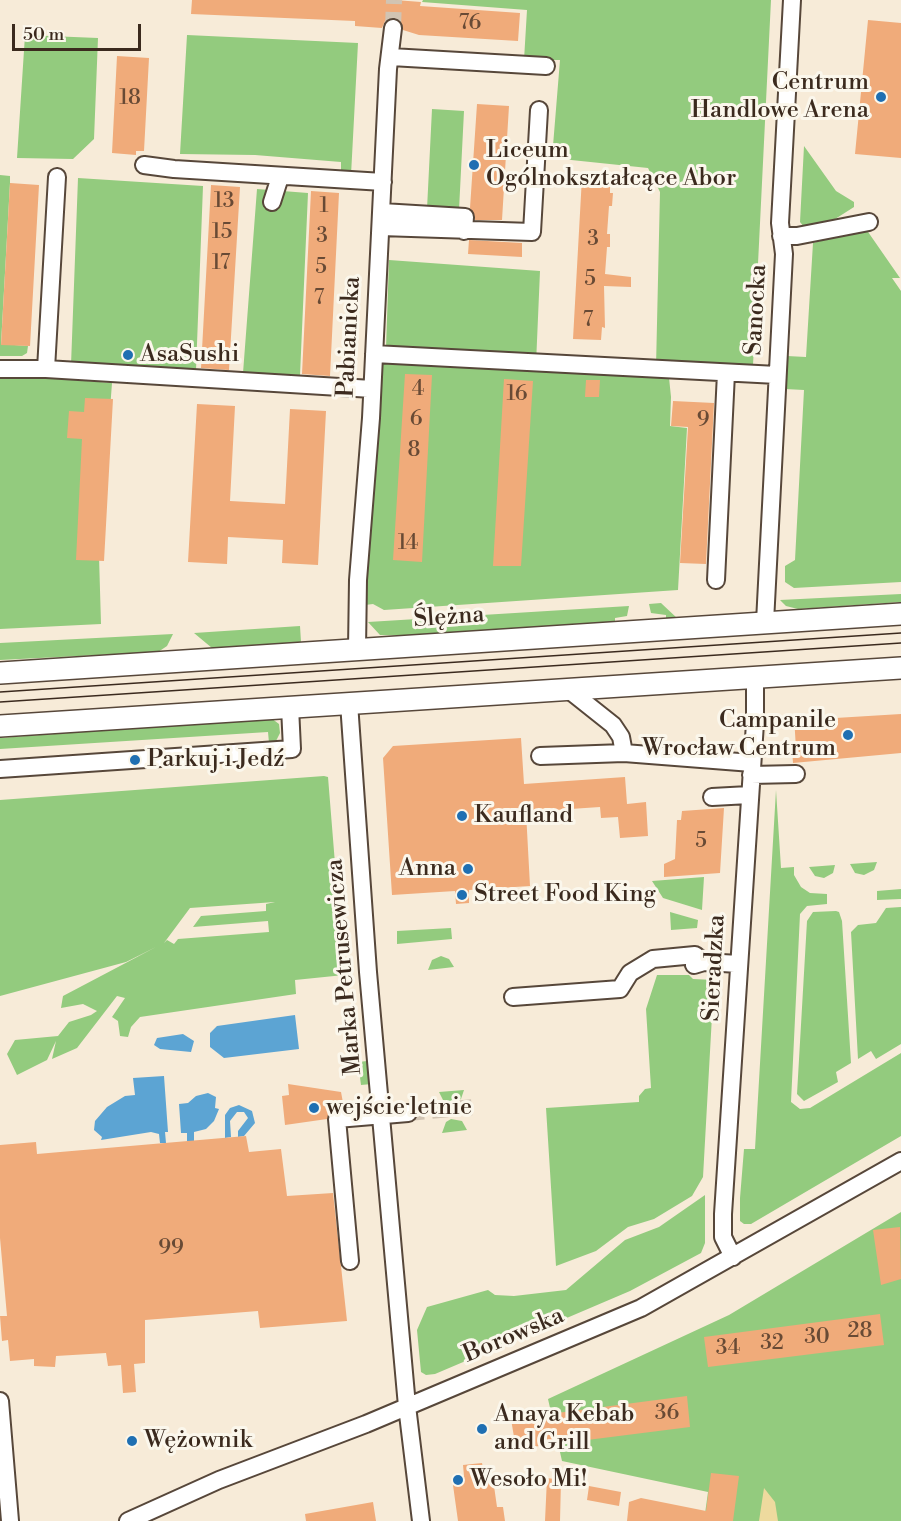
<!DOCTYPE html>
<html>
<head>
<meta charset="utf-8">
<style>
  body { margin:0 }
  #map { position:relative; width:901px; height:1521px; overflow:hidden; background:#f7ebd8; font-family:"Libre Bodoni",serif }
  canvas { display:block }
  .scale { position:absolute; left:12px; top:24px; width:129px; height:27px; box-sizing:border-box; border:3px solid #3b2a1e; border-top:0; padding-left:8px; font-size:18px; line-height:21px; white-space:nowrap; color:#3b2a1e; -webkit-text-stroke:4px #fbf7ec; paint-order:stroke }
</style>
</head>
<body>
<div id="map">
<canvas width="901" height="1521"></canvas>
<div class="scale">50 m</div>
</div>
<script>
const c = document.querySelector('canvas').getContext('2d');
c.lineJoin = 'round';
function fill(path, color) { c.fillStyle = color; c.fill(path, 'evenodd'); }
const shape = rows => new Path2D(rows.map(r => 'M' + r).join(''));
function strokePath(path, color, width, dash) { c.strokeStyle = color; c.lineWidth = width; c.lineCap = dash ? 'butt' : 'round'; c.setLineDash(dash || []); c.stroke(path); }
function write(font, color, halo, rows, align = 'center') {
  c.font = font + ' "Libre Bodoni",serif'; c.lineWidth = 6; c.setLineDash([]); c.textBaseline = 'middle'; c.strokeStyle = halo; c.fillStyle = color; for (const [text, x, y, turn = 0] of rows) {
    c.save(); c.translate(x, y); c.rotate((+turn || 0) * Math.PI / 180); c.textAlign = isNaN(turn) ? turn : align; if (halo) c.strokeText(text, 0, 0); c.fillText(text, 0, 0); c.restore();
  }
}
const green = shape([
  [423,0,771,0,753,365,746,370,656,367,660,192,648,168,552,158,560,60,524,60,527,10,422,2],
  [25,35,98,38,94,139,73,159,17,158],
  [187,35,358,43,351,175,341,175,341,162,255,155,180,154],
  [432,109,464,111,459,210,427,209],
  [804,146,836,191,854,202,854,207,832,221,804,227,800,222],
  [0,175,10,176,10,183,1,344,28,346,27,353,22,356,0,356],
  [78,178,203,186,196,370,71,365],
  [257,189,308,193,300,375,243,373],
  [866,229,900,278,892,278,901,291,901,582,794,588,785,582,785,566,795,560,804,390,785,389,787,356,806,357,813,243],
  [389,260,540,271,536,364,668,368,671,397,670,426,687,428,678,590,384,610,373,604,365,605,381,367,386,348],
  [0,374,112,383,99,556,101,624,0,629],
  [901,594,901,602,798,609,786,606,780,600],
  [661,603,678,619,666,619,666,615,651,613,649,604],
  [629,606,627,616,615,618,615,622,414,636,380,635,368,622],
  [300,626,301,642,244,646,212,648,194,633],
  [173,634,167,646,158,652,0,660,0,643],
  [271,718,279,724,280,733,276,741,269,743,268,732,0,749,0,738],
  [324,776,328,777,344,975,295,980,296,994,140,1017,131,1027,128,1037,120,1036,118,1021,112,1017,125,998,117,996,77,1048,52,1059,56,1041,47,1060,17,1075,7,1054,15,1040,58,1036,69,1022,91,1015,97,1011,83,1004,61,1008,63,996,156,947,126,962,0,996,0,800],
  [275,902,266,904,266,911,201,916,193,927,268,921,269,932,178,939,174,944,167,940,164,943,190,908],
  [776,790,781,868,794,867,794,875,801,887,810,893,827,894,827,904,807,906,800,914,791,1102,800,1109,810,1108,901,1053,901,1136,751,1224,744,1224,740,1221,740,1198,744,1149,755,1149],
  [877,862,874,870,864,875,855,873,850,864],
  [835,865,833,873,824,878,815,876,809,867],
  [704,877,702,910,663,898,652,881],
  [901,889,901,899,877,900,877,891],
  [901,907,901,1044,876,1059,871,1051,858,1059,851,932,858,925,876,923,886,908],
  [836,911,839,912,842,921,851,1063,836,1072,838,1082,804,1101,797,1094,807,921,813,912],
  [670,912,698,920,697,928,671,930],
  [451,928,452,939,397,944,397,931],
  [441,956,449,959,454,967,428,970,432,960],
  [657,975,689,975,693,979,714,980,703,1177,692,1196,654,1219,628,1227,596,1251,556,1266,546,1108,639,1102,639,1096,645,1089,651,1088,646,1009],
  [367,1061,370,1064,372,1084,361,1085,358,1062],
  [464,1090,461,1099,452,1103,443,1100,439,1092],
  [451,1119,462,1121,467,1130,442,1133,446,1122],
  [705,1195,705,1243,701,1253,630,1291,562,1320,435,1374,426,1375,421,1372,417,1330,427,1307,488,1290,495,1295,514,1296,566,1290,625,1240,659,1227],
  [901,1212,901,1521,704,1521,708,1492,562,1461,548,1399,729,1315]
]);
const sand = shape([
  [764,1488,775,1502,778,1521,759,1521]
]);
const water = shape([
  [295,1015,299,1049,224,1058,210,1047,210,1033,217,1026],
  [183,1034,194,1041,191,1052,160,1049,154,1045,157,1038],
  [164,1076,168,1132,165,1132,166,1143,160,1143,159,1134,151,1132,101,1140,102,1137,94,1130,95,1121,107,1107,125,1096,135,1095,133,1078],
  [208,1093,216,1097,215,1108,219,1109,214,1121,206,1129,194,1132,194,1141,187,1141,187,1133,181,1133,179,1104,188,1103,196,1096],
  [239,1105,252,1111,255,1123,244,1136,238,1137,238,1131,248,1118,244,1112,237,1112,230,1121,231,1137,225,1138,225,1115,230,1108]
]);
const building = shape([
  [192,0,395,0,421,2,420,6,520,13,518,41,419,35,403,30,400,20,394,18,385,21,382,28,355,26,355,21,191,14],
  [868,20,901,23,901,158,855,154],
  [117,56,149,58,144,151,136,151,136,155,112,153],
  [477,104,509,106,502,220,475,220,470,208],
  [582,177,610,179,610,193,613,193,612,206,609,206,607,234,610,234,610,247,607,247,605,274,631,277,631,287,604,286,605,328,602,327,601,340,573,339],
  [10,183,39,185,30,346,1,345],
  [211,185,240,187,229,370,201,368],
  [311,191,339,193,330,376,302,374],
  [469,240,522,243,522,257,468,254],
  [405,374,432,375,422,562,393,560],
  [504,379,533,381,521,566,493,566],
  [586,380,600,380,599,397,585,397],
  [85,398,113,399,104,561,76,560,82,439,67,438,69,411,84,412],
  [673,401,714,403,706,564,680,563,688,427,671,426],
  [197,404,235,406,230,501,285,504,290,409,326,411,318,565,282,563,283,540,228,537,227,564,188,562],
  [901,714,901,753,793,763,792,749,796,749,794,716,819,715,819,719],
  [521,738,524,784,625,777,627,804,646,802,648,836,620,838,618,817,601,818,600,807,526,812,530,886,469,890,469,903,456,904,455,891,392,895,383,758,393,746],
  [724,808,720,873,664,877,664,864,675,859,677,820,681,820,682,811],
  [288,1084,341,1092,344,1108,332,1110,327,1119,285,1125,282,1096,289,1095],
  [246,1136,249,1152,281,1149,287,1196,333,1193,347,1321,260,1328,258,1311,145,1320,145,1363,134,1364,136,1392,123,1393,121,1365,108,1366,106,1353,56,1356,55,1367,34,1366,34,1359,10,1361,8,1340,2,1341,0,1316,7,1316,0,1238,0,1145,36,1142,37,1154],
  [900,1227,901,1279,881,1285,873,1230],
  [880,1314,884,1345,708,1367,704,1337],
  [687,1396,690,1427,516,1449,511,1419],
  [482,1463,484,1473,492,1472,497,1507,503,1507,505,1521,458,1521,452,1478,464,1476,463,1465],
  [711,1473,739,1476,733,1521,627,1521,629,1502,641,1498,706,1511],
  [547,1478,561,1480,560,1521,545,1521],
  [589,1486,621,1492,619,1506,587,1500],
  [373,1502,376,1521,306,1521,305,1514]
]);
const minorTunnel = shape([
  [393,28,394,0],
  [408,1113,474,1107]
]);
const minor = shape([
  [391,57,546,66],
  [144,165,174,169,383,182],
  [272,202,280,177],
  [382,212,465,217,464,231],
  [381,227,532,232,539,110],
  [781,236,797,236,869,222],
  [374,354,777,375],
  [0,369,46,369,372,389],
  [46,369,57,177],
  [716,580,726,373],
  [765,622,784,254,780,223,792,0],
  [357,649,358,580,371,418,388,69,393,28],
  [569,690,613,725,621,737,624,753],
  [349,703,368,972,407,1406,421,1521],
  [540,756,624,753,752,763],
  [0,769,292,749,290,707],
  [751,775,796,774],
  [712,797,749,795],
  [694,965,704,962,739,964],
  [513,997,620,989,630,973,653,959,695,955,704,962],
  [733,1257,723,1237,723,1214,755,723,755,678],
  [350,1261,337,1119,408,1113],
  [0,1401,10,1521],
  [128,1521,219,1480,366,1424,641,1308,901,1161]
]);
const major = shape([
  [0,673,901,614],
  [0,726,901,668]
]);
const tram = shape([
  [0,692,901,633],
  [0,702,901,643]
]);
const markers = [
  [881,97,6,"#1f6fb2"],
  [474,165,6,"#1f6fb2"],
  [128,355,6,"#1f6fb2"],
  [848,735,6,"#1f6fb2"],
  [135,760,6,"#1f6fb2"],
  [462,816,6,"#1f6fb2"],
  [468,869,6,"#1f6fb2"],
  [462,895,6,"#1f6fb2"],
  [314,1108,6,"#1f6fb2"],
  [482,1429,6,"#1f6fb2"],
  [132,1441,6,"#1f6fb2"],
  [458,1480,6,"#1f6fb2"]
];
const numberNames = [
  ["76",470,24],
  ["18",130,99],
  ["13",224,202],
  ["1",324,207],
  ["15",222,233],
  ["3",322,237],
  ["3",593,240],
  ["17",221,264],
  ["5",321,268],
  ["5",590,280],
  ["7",319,299],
  ["7",588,321],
  ["4",418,390],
  ["16",517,395],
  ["6",416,420],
  ["9",703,421],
  ["8",414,451],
  ["14",408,544],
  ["5",701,842],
  ["99",171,1249],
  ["28",860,1332],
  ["30",817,1338],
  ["32",772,1344],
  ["34",728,1349],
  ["36",667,1414]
];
const poiNames = [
  ["Centrum",869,83,"right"],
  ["Handlowe Arena",869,111,"right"],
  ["Liceum",486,151],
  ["Ogólnokształcące Abor",486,179],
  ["AsaSushi",140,355],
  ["Campanile",836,721,"right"],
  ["Wrocław Centrum",836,749,"right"],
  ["Parkuj i Jedź",147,760],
  ["Kaufland",474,816],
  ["Anna",456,869,"right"],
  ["Street Food King",474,895],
  ["wejście letnie",326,1108],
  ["Anaya Kebab",494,1415],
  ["and Grill",494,1443],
  ["Wężownik",144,1441],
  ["Wesoło Mi!",470,1480]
];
const streetNames = [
  ["Sanocka",757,310,-87],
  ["Pabianicka",350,337,-87],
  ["Ślężna",449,618,-4],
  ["Marka Petrusewicza",345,967,-95],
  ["Sieradzka",715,968,-87],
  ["Borowska",514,1336,-23]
];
fill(green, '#93cb7e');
fill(sand, '#eeda9e');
fill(water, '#5ca4d3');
fill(building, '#f0ab7a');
strokePath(minorTunnel, '#d1c4b3', 16, [16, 8]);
strokePath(minor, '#57473a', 20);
strokePath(major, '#57473a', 24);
strokePath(minor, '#fff', 16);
strokePath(major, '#fff', 21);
strokePath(tram, '#3b2a1e', 1.5);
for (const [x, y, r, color] of markers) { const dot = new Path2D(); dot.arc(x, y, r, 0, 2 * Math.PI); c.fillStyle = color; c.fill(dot); strokePath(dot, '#fbf7ec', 2); }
write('21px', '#684a35', null, numberNames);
write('24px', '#3b2a1e', '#fbf7ec', poiNames, 'left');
write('24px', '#3b2a1e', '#fbf7ec', streetNames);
</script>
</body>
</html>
